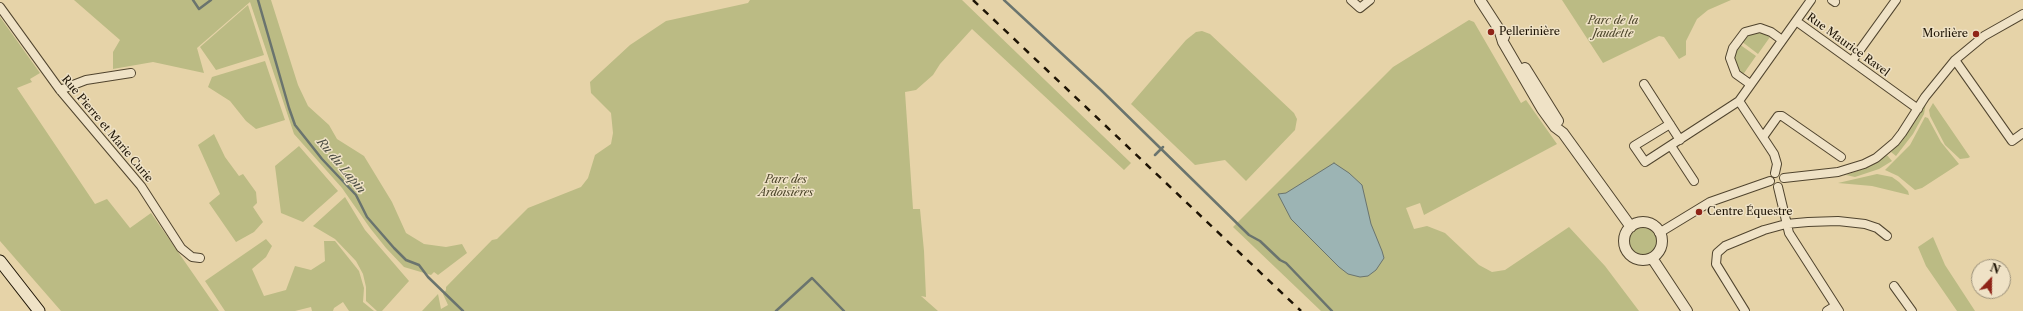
<!DOCTYPE html>
<html>
<head>
<meta charset="utf-8">
<style>
  body { margin:0 }
  #map { position:relative; width:2023px; height:311px; overflow:hidden; background:#e6d3a8; font-family:"Libre Caslon Text",serif }
  canvas { display:block }
  .north { position:absolute; left:1971px; top:259px; width:40px; height:40px; box-sizing:border-box; background:#efe2c6; border:1px solid #9b9079; border-radius:50%; rotate:22deg; font-size:11px; font-weight:700; line-height:16px; text-align:center; color:#1e1405 }
  .north::after { content:''; display:block; margin:auto; width:14px; height:18px; background:#8f2418; clip-path:polygon(50% 0,100% 100%,50% 72%,0 100%) }
</style>
</head>
<body>
<div id="map">
<canvas width="2023" height="311"></canvas>
<div class="north">N</div>
</div>
<script>
const c = document.querySelector('canvas').getContext('2d');
c.lineJoin = 'round';
function fill(path, color) { c.fillStyle = color; c.fill(path, 'evenodd'); }
const shape = rows => new Path2D(rows.map(r => 'M' + r).join(''));
function strokePath(path, color, width, dash) { c.strokeStyle = color; c.lineWidth = width; c.lineCap = dash ? 'butt' : 'round'; c.setLineDash(dash || []); c.stroke(path); }
function write(font, color, halo, rows, align = 'center') {
  c.font = font + ' "Libre Caslon Text",serif'; c.lineWidth = 3; c.setLineDash([]); c.textBaseline = 'middle'; c.strokeStyle = halo; c.fillStyle = color; for (const [text, x, y, turn = 0] of rows) {
    c.save(); c.translate(x, y); c.rotate((+turn || 0) * Math.PI / 180); c.textAlign = isNaN(turn) ? turn : align; if (halo) c.strokeText(text, 0, 0); c.fillText(text, 0, 0); c.restore();
  }
}
const green = shape([
  [74,0,271,0,298,85,308,106,329,125,337,139,364,156,392,202,406,233,424,244,446,247,462,244,467,253,438,275,434,272,431,275,404,267,386,248,370,228,342,188,294,134,250,2,197,48,204,73,153,62,113,69,113,52,120,40],
  [750,0,962,0,1131,163,1124,170,972,29,940,64,933,75,916,90,905,92,913,209,920,209,924,251,926,297,921,296,938,311,422,311,438,294,441,309,448,305,443,294,446,290,446,287,492,240,497,239,528,208,581,187,588,178,595,155,611,144,613,133,611,113,591,93,590,82,630,45,666,21,748,3],
  [1562,0,1731,0,1708,10,1697,19,1686,41,1686,55,1679,59,1664,37,1659,36,1603,63],
  [248,5,264,55,216,70,200,47],
  [0,17,40,73,30,79,32,82,17,88,95,204,107,199,130,228,151,213,219,311,61,311,0,241],
  [1469,20,1474,22,1521,103,1526,100,1557,144,1424,215,1420,203,1406,208,1414,229,1427,226,1445,233,1479,265,1492,272,1505,270,1569,227,1605,266,1639,311,1321,311,1233,227,1393,67],
  [1202,31,1210,34,1294,113,1297,119,1295,130,1246,181,1225,160,1195,165,1131,104,1186,40,1196,32],
  [1758,31,1770,37,1758,54,1741,41,1747,35],
  [1739,44,1756,56,1742,76,1735,67,1734,53],
  [265,61,285,120,256,129,246,121,230,101,208,87,212,77],
  [1926,103,1924,114,1913,134,1896,156,1891,152,1905,135],
  [1933,103,1970,157,1968,158,1960,159,1945,145,1930,116,1929,110],
  [1925,117,1928,118,1941,142,1959,164,1922,188,1915,190,1898,176,1885,170,1910,145],
  [214,134,225,157,239,176,243,174,256,192,257,203,253,207,263,222,254,232,236,242,209,203,220,194,198,145],
  [299,146,338,191,303,222,281,213,275,166],
  [1887,155,1892,161,1879,169,1855,177,1846,175,1871,166],
  [1877,174,1892,177,1899,182,1908,191,1909,195,1872,186,1838,183],
  [345,197,365,230,409,281,382,311,377,311,366,301,366,287,363,274,356,261,335,239,313,226],
  '1629 242a14 14 0 1 1 28 0a14 14 0 1 1-28 0Z',
  [1933,237,1945,265,1975,311,1957,311,1926,266,1918,247],
  [266,239,272,246,266,257,252,269,264,296,286,290,295,266,311,270,325,261,324,241,335,241,359,271,364,288,363,302,374,311,349,311,343,302,334,308,333,311,312,311,311,307,295,311,225,311,205,281]
]);
const water = shape([
  [1334,163,1349,173,1362,185,1371,224,1382,251,1384,258,1376,270,1368,276,1360,277,1348,274,1339,267,1291,219,1279,196,1278,194,1286,193,1334,163]
]);
const stream = shape([
  [193,0,199,9,211,0],
  [258,0,289,108,295,125,322,159,356,195,367,217,394,248,406,260,419,265,428,277,463,311],
  [1004,0,1101,90,1249,235,1260,241,1280,260,1286,263,1332,311],
  [1155,155,1163,147],
  [776,311,812,278,844,311]
]);
const minor = shape([
  [1351,0,1360,8,1370,0],
  [1832,0,1835,2],
  [0,7,60,90,141,186,181,248,192,257,200,258],
  [1796,21,1811,0],
  [1955,60,2012,141,2023,133],
  [1852,61,1896,0],
  [1644,84,1680,140],
  [1750,84,1736,74,1730,58,1733,48,1745,32,1760,28,1771,32,1782,40],
  [60,90,86,80,131,73],
  [1670,124,1634,146,1645,162,1739,101],
  [1763,137,1778,116,1782,116,1841,157],
  [1671,146,1694,181],
  [1775,173,1777,164,1774,154,1739,101,1796,21,1918,109],
  [1784,178,1838,172,1864,164,1876,158,1895,142,1902,133,1925,97,1955,60,1984,36,2023,14],
  [1778,187,1789,233,1839,311],
  [1659,233,1710,202,1770,181],
  [1894,286,1912,311],
  [1745,311,1716,264,1717,253,1725,246,1764,230,1786,224,1808,222,1838,221,1865,224,1877,228,1887,236],
  [1827,311,1835,306]
]);
const tertiary = shape([
  [1480,0,1504,37],
  [1500,32,1503,42,1542,109,1555,127,1563,133,1631,227],
  [1525,68,1558,121],
  '1624 241a19 19 0 1 1 38 0a19 19 0 1 1-38 0Z',
  [1652,258,1687,311]
]);
const secondary = shape([
  [0,261,39,311]
]);
const rail = shape([
  [973,0,1301,311]
]);
const markers = [
  [1491,32,4,"#8f2418"],
  [1976,34,4,"#8f2418"],
  [1699,212,4,"#8f2418"]
];
const parkNames = [
  ["Parc de la",1613,21],
  ["Jaudette",1613,34],
  ["Parc des",786,180],
  ["Ardoisières",786,193]
];
const poiNames = [
  ["Pellerinière",1499,32],
  ["Morlière",1968,34,"right"],
  ["Centre Équestre",1707,212]
];
const streetNames = [
  ["Rue Maurice Ravel",1848,45,36],
  ["Rue Pierre et Marie Curie",107,129,50]
];
const waterNames = [
  ["Ru du Lapin",341,166,50]
];
fill(green, '#bbbb84');
fill(water, '#9cb4b4');
strokePath(water, '#6a746e', 1);
strokePath(stream, '#6a746e', 2.5);
strokePath(minor, '#50442e', 10);
strokePath(tertiary, '#50442e', 12);
strokePath(secondary, '#1e1405', 13);
strokePath(minor, '#efe2c6', 8);
strokePath(tertiary, '#efe2c6', 10);
strokePath(secondary, '#efe2c6', 11);
strokePath(rail, '#1e1405', 2.5, [7, 7]);
for (const [x, y, r, color] of markers) { const dot = new Path2D(); dot.arc(x, y, r, 0, 2 * Math.PI); c.fillStyle = color; c.fill(dot); strokePath(dot, '#efe2c6', 1.5); }
write('italic 11px', '#4d462b', '#efe2c6', parkNames);
write('11px', '#1e1405', '#efe2c6', poiNames, 'left');
write('11px', '#1e1405', '#efe2c6', streetNames);
write('italic 12px', '#4a4c42', '#efe2c6', waterNames);
</script>
</body>
</html>
